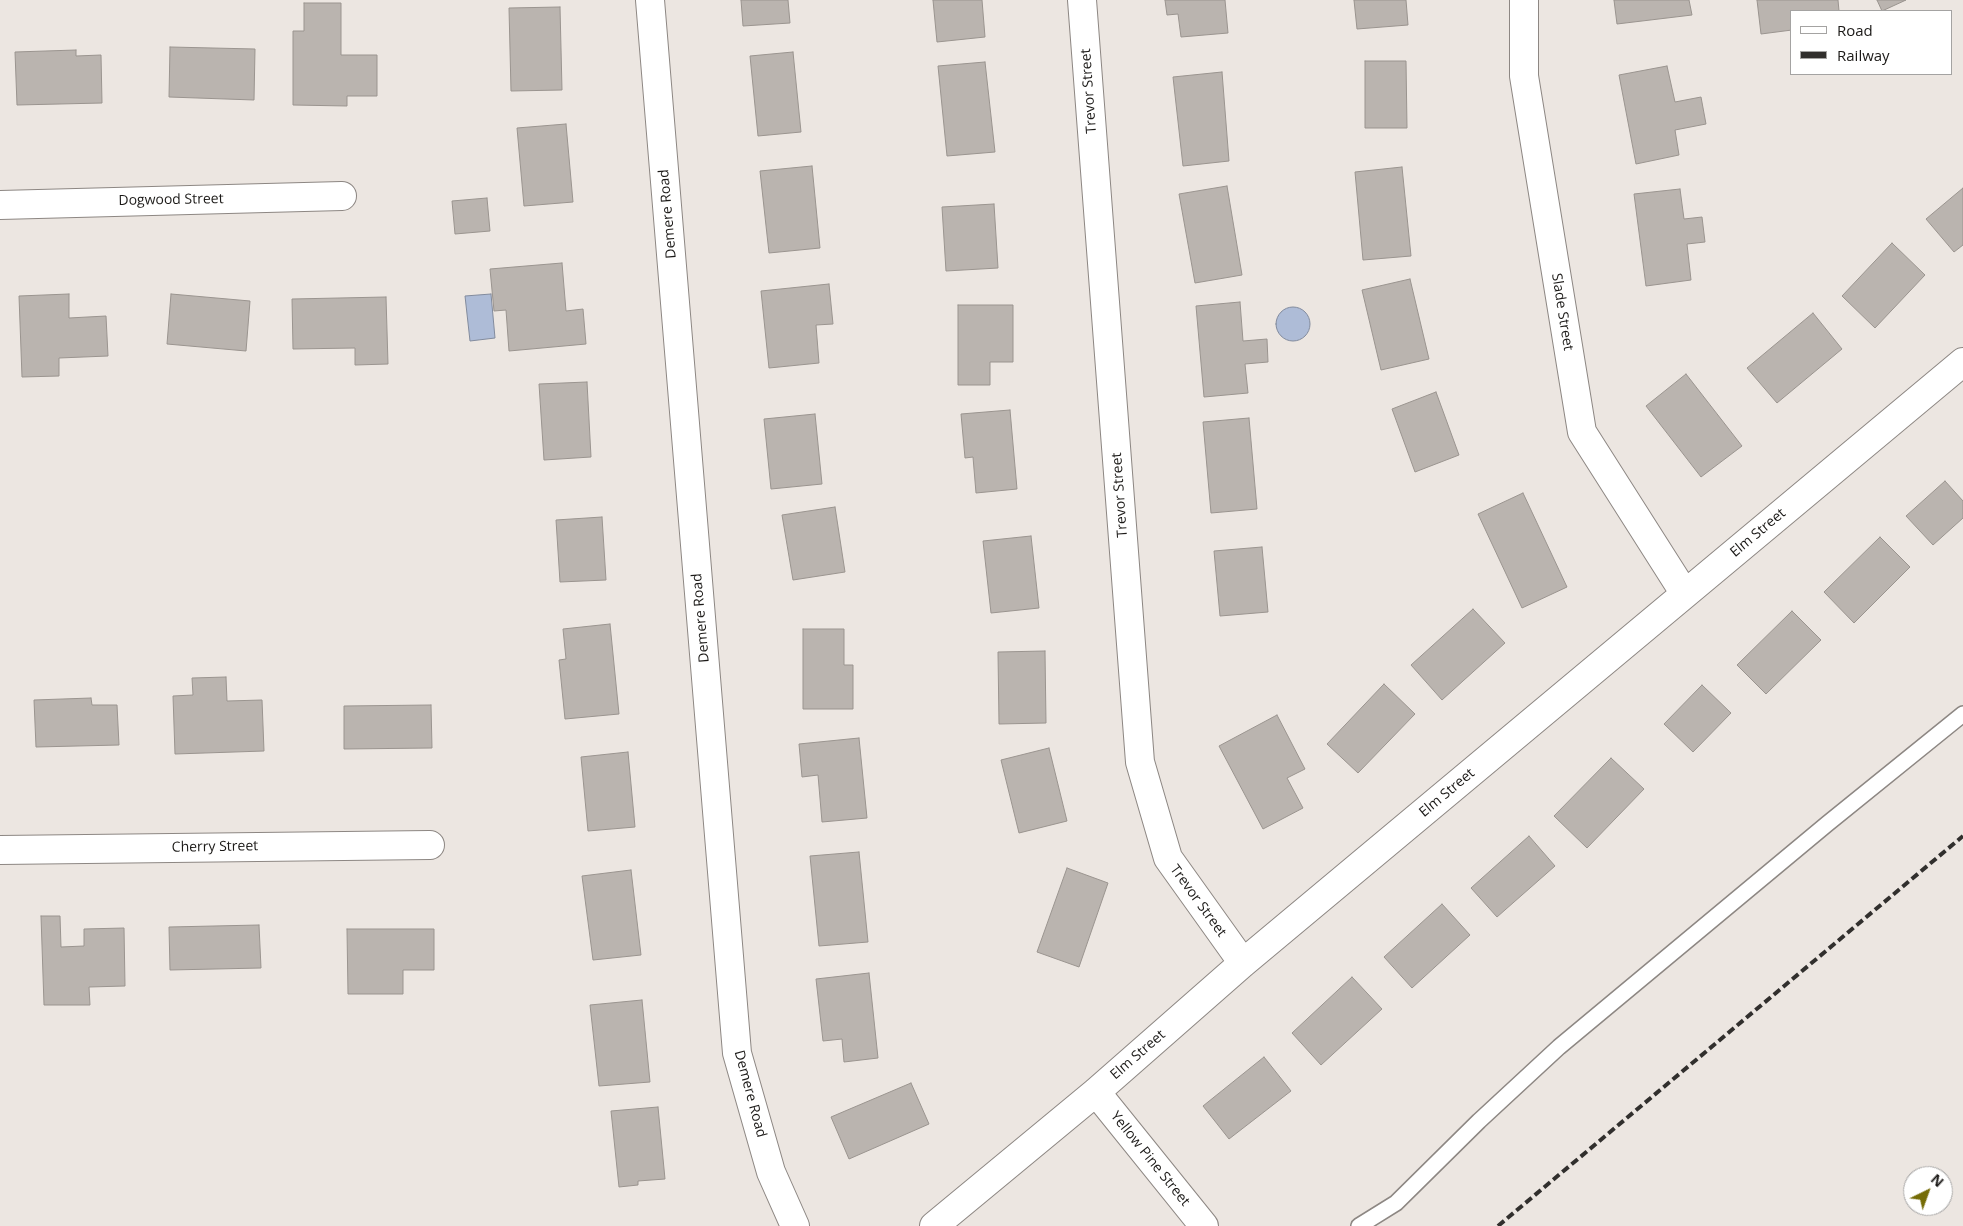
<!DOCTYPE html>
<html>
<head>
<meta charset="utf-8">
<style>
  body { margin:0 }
  #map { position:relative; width:1963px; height:1226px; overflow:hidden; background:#ece6e1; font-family:"Open Sans",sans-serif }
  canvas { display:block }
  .legend { position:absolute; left:1790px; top:10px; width:162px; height:65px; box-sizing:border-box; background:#fff; border:1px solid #a4a3a2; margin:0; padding:6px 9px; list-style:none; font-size:15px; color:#1b1917 }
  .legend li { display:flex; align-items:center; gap:10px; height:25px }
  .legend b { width:25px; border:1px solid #a4a3a2 }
  .north { position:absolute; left:1903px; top:1166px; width:50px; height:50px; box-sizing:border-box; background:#fff; border:1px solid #a4a3a2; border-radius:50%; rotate:42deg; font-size:14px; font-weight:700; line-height:20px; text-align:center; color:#1b1917 }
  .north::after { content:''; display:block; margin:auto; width:18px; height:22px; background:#756c06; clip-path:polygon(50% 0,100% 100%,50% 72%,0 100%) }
</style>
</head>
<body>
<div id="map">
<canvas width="1963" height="1226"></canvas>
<ul class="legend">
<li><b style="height:6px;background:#fff"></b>Road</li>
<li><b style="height:6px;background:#312f2d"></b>Railway</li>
</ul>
<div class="north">N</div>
</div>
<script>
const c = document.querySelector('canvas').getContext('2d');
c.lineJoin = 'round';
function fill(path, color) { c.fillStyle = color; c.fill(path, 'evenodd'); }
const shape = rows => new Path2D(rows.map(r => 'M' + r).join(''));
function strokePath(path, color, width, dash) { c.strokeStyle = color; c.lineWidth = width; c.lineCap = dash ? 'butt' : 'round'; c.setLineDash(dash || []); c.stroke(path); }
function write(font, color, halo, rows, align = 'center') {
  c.font = font + ' "Open Sans",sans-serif'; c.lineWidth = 4.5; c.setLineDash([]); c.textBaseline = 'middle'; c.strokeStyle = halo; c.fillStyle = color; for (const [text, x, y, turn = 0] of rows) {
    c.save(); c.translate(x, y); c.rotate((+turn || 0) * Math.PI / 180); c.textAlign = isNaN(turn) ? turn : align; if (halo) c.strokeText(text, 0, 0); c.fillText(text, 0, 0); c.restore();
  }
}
const water = shape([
  [491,294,495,338,470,341,465,296,491,294],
  '1276 324a17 17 0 1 1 34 0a17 17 0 1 1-34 0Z'
]);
const building = shape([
  [741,0,788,0,790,23,743,26,741,0],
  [933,0,982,0,985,37,937,42,933,0],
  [1165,0,1225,0,1228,33,1181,37,1178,14,1167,15,1165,0],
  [1354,0,1406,0,1408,25,1357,29,1354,0],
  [1614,0,1689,0,1692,15,1617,24,1614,0],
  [1757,0,1838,0,1839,11,1792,11,1792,30,1761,34,1757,0],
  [1877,0,1906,0,1882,11,1877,0],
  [304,3,341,3,341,55,377,55,377,96,347,96,347,106,293,105,293,31,304,31,304,3],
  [560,7,562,90,511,91,509,8,560,7],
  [170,47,255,49,254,100,169,97,170,47],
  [76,50,76,56,101,55,102,103,17,105,15,52,76,50],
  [793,52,801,132,758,136,750,56,793,52],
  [1365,61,1406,61,1407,128,1365,128,1365,61],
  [985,62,995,152,947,156,938,66,985,62],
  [1667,66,1675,102,1701,97,1706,124,1675,130,1679,155,1636,164,1619,75,1667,66],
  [1222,72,1229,161,1183,166,1173,77,1222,72],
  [566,124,573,202,524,206,517,128,566,124],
  [812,166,820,248,769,253,760,171,812,166],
  [1402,167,1411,256,1363,260,1355,172,1402,167],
  [1227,186,1242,275,1195,283,1179,194,1227,186],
  [1963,188,1963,245,1954,252,1926,219,1963,188],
  [1680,189,1684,219,1702,217,1705,242,1687,244,1691,280,1646,286,1634,194,1680,189],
  [487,198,490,231,455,234,452,201,487,198],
  [994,204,998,268,946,271,942,207,994,204],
  [1892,243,1925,275,1875,328,1842,296,1892,243],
  [562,263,566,311,583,309,586,344,509,351,506,310,494,311,490,269,562,263],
  [1410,279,1429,359,1381,370,1362,290,1410,279],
  [829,284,833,324,816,325,819,363,769,368,761,291,829,284],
  [69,294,69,318,106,316,108,356,59,358,59,376,22,377,19,296,69,294],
  [171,294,250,301,246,351,167,344,171,294],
  [386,297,388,364,355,365,355,348,293,349,292,299,386,297],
  [1240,302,1243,341,1267,339,1268,362,1245,364,1248,393,1204,397,1196,306,1240,302],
  [958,305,1013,305,1013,362,990,362,990,385,958,385,958,305],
  [1813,313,1842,349,1777,403,1747,368,1813,313],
  [1686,374,1742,446,1701,477,1646,406,1686,374],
  [587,382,591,457,544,460,539,384,587,382],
  [1436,392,1459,455,1415,472,1392,409,1436,392],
  [1010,410,1017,489,976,493,973,457,965,458,961,414,1010,410],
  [815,414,822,484,771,489,764,419,815,414],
  [1249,418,1257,509,1211,513,1203,422,1249,418],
  [1945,481,1963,501,1963,518,1933,545,1906,516,1945,481],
  [1523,493,1567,587,1522,608,1478,514,1523,493],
  [835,507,845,572,793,580,782,515,835,507],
  [602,517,606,580,560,582,556,520,602,517],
  [1031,536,1039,608,991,613,983,541,1031,536],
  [1880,537,1910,567,1854,623,1824,592,1880,537],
  [1262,547,1268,612,1220,616,1214,551,1262,547],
  [1473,609,1505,643,1442,700,1411,665,1473,609],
  [1792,611,1821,640,1766,694,1737,665,1792,611],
  [610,624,619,714,565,719,559,660,566,659,563,629,610,624],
  [803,629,844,629,844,665,853,665,853,709,803,709,803,629],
  [1045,651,1046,723,999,724,998,652,1045,651],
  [226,677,227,701,262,700,264,751,175,754,173,696,193,695,192,678,226,677],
  [1384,684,1415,714,1358,773,1327,744,1384,684],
  [1702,685,1731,713,1693,752,1664,724,1702,685],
  [91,698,92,705,117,705,119,745,36,747,34,700,91,698],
  [431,705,432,748,344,749,344,706,431,705],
  [1277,715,1305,769,1287,778,1303,808,1263,829,1219,746,1277,715],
  [859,738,867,818,822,822,818,775,802,777,799,744,859,738],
  [1049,748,1067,821,1019,833,1001,760,1049,748],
  [628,752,635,827,588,831,581,757,628,752],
  [1611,758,1644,789,1587,848,1554,816,1611,758],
  [1529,836,1555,866,1497,917,1471,888,1529,836],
  [859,852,868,942,819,946,810,856,859,852],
  [1067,868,1108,883,1079,967,1037,952,1067,868],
  [631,870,641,955,593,960,582,876,631,870],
  [1442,904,1470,935,1412,988,1384,957,1442,904],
  [41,916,60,916,61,947,84,946,84,929,124,928,125,986,89,987,90,1005,44,1005,41,916],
  [259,925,261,968,170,970,169,927,259,925],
  [347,929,434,929,434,970,403,970,403,994,348,994,347,929],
  [869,973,878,1058,844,1062,842,1039,823,1041,816,979,869,973],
  [1352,977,1382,1009,1321,1065,1292,1033,1352,977],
  [642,1000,650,1082,599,1086,590,1005,642,1000],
  [1264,1057,1291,1091,1229,1139,1203,1106,1264,1057],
  [911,1083,929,1124,849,1159,831,1117,911,1083],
  [658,1107,665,1179,638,1181,638,1185,619,1187,611,1111,658,1107]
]);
const lane = shape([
  [1359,1226,1396,1203,1479,1121,1559,1047,1827,824,1963,714]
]);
const street = shape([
  [650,0,737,1053,771,1172,795,1226],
  [1082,0,1140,762,1168,858,1243,963],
  [1524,0,1524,76,1582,432,1685,594],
  [0,205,342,196],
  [0,850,430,845],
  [1096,1092,1204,1226],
  [934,1226,1096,1092,1243,963,1963,362]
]);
const rail = shape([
  [1498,1226,1963,836]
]);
const streetNames = [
  ["Trevor Street",1089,91,-94],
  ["Dogwood Street",171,200,-1],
  ["Demere Road",668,214,-95],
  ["Slade Street",1562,312,81],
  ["Trevor Street",1120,495,-94],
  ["Elm Street",1758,533,-40],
  ["Demere Road",701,618,-95],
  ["Elm Street",1447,793,-40],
  ["Cherry Street",215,847,-1],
  ["Trevor Street",1198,901,54],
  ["Elm Street",1138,1055,-41],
  ["Demere Road",750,1094,75],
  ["Yellow Pine Street",1150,1159,51]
];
fill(water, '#aebcd7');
strokePath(water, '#828b9d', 1);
fill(building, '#bab4af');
strokePath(building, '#9a948f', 1);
strokePath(lane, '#8d8783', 18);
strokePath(street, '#8d8783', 30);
strokePath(lane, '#fff', 15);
strokePath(street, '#fff', 28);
strokePath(rail, '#312f2d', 4, [8, 4]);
write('14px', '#1b1917', '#fff', streetNames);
</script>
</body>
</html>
